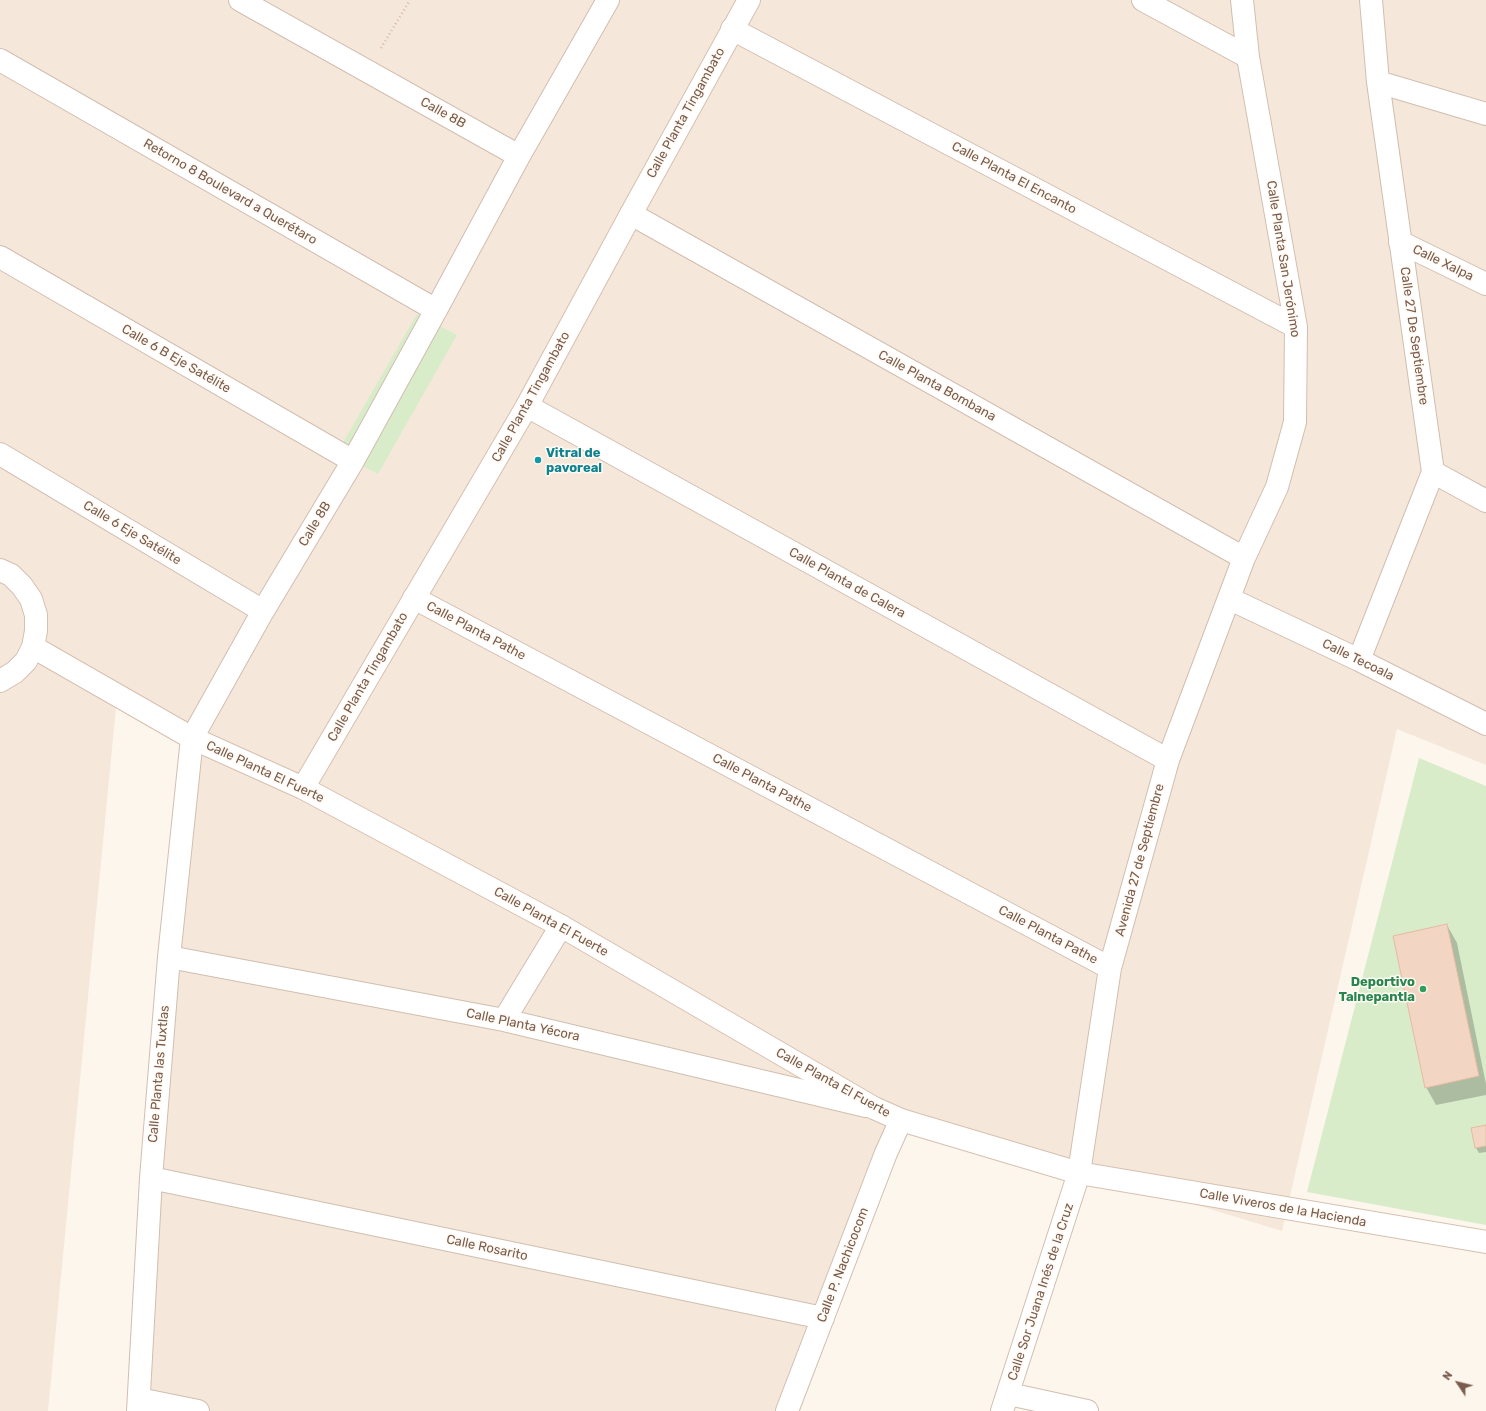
<!DOCTYPE html>
<html>
<head>
<meta charset="utf-8">
<style>
  body { margin:0 }
  #map { position:relative; width:1486px; height:1411px; overflow:hidden; background:#fdf6ec; font-family:Rubik,sans-serif }
  canvas { display:block }
  .north { position:absolute; left:1438px; top:1363px; width:40px; height:40px; -webkit-text-stroke:3px #fffaf3; paint-order:stroke; rotate:305deg; font-size:11px; font-weight:700; line-height:16px; text-align:center; color:#7a5c4d }
  .north::after { content:''; display:block; margin:auto; width:14px; height:18px; background:#7a5c4d; clip-path:polygon(50% 0,100% 100%,50% 72%,0 100%) }
</style>
</head>
<body>
<div id="map">
<canvas width="1486" height="1411"></canvas>
<div class="north">N</div>
</div>
<script>
const c = document.querySelector('canvas').getContext('2d');
c.lineJoin = 'round';
function fill(path, color) { c.fillStyle = color; c.fill(path, 'evenodd'); }
const shape = rows => new Path2D(rows.map(r => 'M' + r).join(''));
function strokePath(path, color, width, dash) { c.strokeStyle = color; c.lineWidth = width; c.lineCap = dash ? 'butt' : 'round'; c.setLineDash(dash || []); c.stroke(path); }
function write(font, color, halo, rows, align = 'center') {
  c.font = font + ' Rubik,sans-serif'; c.lineWidth = 3; c.setLineDash([]); c.textBaseline = 'middle'; c.strokeStyle = halo; c.fillStyle = color; for (const [text, x, y, turn = 0] of rows) {
    c.save(); c.translate(x, y); c.rotate((+turn || 0) * Math.PI / 180); c.textAlign = isNaN(turn) ? turn : align; if (halo) c.strokeText(text, 0, 0); c.fillText(text, 0, 0); c.restore();
  }
}
const residential = shape([
  [0,0,1486,0,1486,765,1397,729,1282,1231,908,1117,800,1411,126,1411,200,741,117,697,48,1411,0,1411]
]);
const green = shape([
  [417,314,457,335,378,474,337,453],
  [1419,758,1486,786,1486,1225,1307,1192]
]);
const shadow = shape([
  [1447,925,1457,943,1486,1084,1486,1095,1436,1105,1426,1087],
  [1486,1126,1486,1152,1479,1153,1476,1148]
]);
const building = shape([
  [1447,924,1479,1076,1425,1088,1393,936,1447,924],
  [1486,1125,1486,1146,1475,1148,1471,1128,1486,1125]
]);
const path = shape([
  [381,48,410,0]
]);
const street = shape([
  [240,0,519,156],
  [1143,0,1248,57],
  [732,29,1296,327],
  [0,60,436,310,519,156,608,0],
  [1378,82,1486,114],
  [631,214,1244,558],
  [1400,242,1486,284],
  [0,257,353,461],
  [527,406,1168,760],
  [0,454,263,611],
  [1433,472,1486,501],
  [414,598,1110,968],
  [1230,599,1359,660,1486,724],
  [1359,660,1433,472,1378,82,1371,0],
  [169,957,504,1020,866,1106],
  [504,1020,561,926],
  [151,1178,823,1318],
  [1009,1394,1087,1411],
  [139,1399,198,1411],
  [138,1411,151,1178,169,957,192,738,263,611,353,461,436,310],
  [787,1411,886,1153,901,1120],
  [1002,1411,1079,1173,1110,968,1168,760,1244,558,1277,487,1295,422,1296,327,1248,57,1242,0]
]);
const secondary = shape([
  [0,570,11,575,22,586,31,599,36,615,36,631,33,647,26,661,15,672,0,681],
  [33,647,192,738,303,788,561,926,874,1108,901,1120,1079,1173,1486,1242],
  [303,788,527,406,631,214,749,0]
]);
const markers = [
  [538,460,4,"#0f9aa8"],
  [1423,989,4,"#2e9e5b"]
];
const streetNames = [
  ["Calle 8B",443,113,29],
  ["Calle Planta Tingambato",686,113,-61],
  ["Calle Planta El Encanto",1014,178,28],
  ["Retorno 8 Boulevard a Querétaro",230,192,30],
  ["Calle Planta San Jerónimo",1283,259,81],
  ["Calle Xalpa",1443,263,26],
  ["Calle 27 De Septiembre",1414,336,82],
  ["Calle 6 B Eje Satélite",176,359,30],
  ["Calle Planta Bombana",937,386,29],
  ["Calle Planta Tingambato",531,397,-61],
  ["Calle 8B",315,524,-59],
  ["Calle 6 Eje Satélite",132,533,31],
  ["Calle Planta de Calera",847,583,29],
  ["Calle Planta Pathe",476,631,28],
  ["Calle Tecoala",1358,660,26],
  ["Calle Planta Tingambato",368,677,-60],
  ["Calle Planta El Fuerte",265,772,25],
  ["Calle Planta Pathe",762,783,28],
  ["Avenida 27 de Septiembre",1140,860,-75],
  ["Calle Planta El Fuerte",551,922,29],
  ["Calle Planta Pathe",1048,935,28],
  ["Calle Planta Yécora",523,1025,12],
  ["Calle Planta las Tuxtlas",159,1074,-85],
  ["Calle Planta El Fuerte",833,1083,29],
  ["Calle Viveros de la Hacienda",1283,1208,10],
  ["Calle Rosarito",487,1248,12],
  ["Calle P. Nachicocom",843,1265,-69],
  ["Calle Sor Juana Inés de la Cruz",1041,1292,-72]
];
const cultureNames = [
  ["Vitral de",546,453],
  ["pavoreal",546,468]
];
const leisureNames = [
  ["Deportivo",1415,982],
  ["Talnepantla",1415,997]
];
fill(residential, '#f5e8da');
fill(green, '#d8ecc9');
fill(shadow, '#0003');
fill(building, '#f3d5c3');
strokePath(building, '#e6bba3', 1);
strokePath(street, '#d1beb0', 24);
strokePath(secondary, '#d6c0b0', 24);
strokePath(path, '#d9b8a5', 2.5, [1, 3]);
strokePath(street, '#fff', 22);
strokePath(secondary, '#fff', 22);
for (const [x, y, r, color] of markers) { const dot = new Path2D(); dot.arc(x, y, r, 0, 2 * Math.PI); c.fillStyle = color; c.fill(dot); strokePath(dot, '#fffaf3', 1.5); }
write('13px', '#7a5c4d', '#fffaf3', streetNames);
write('bold 13px', '#0d838f', '#fffaf3', cultureNames, 'left');
write('bold 13px', '#27864d', '#fffaf3', leisureNames, 'right');
</script>
</body>
</html>
